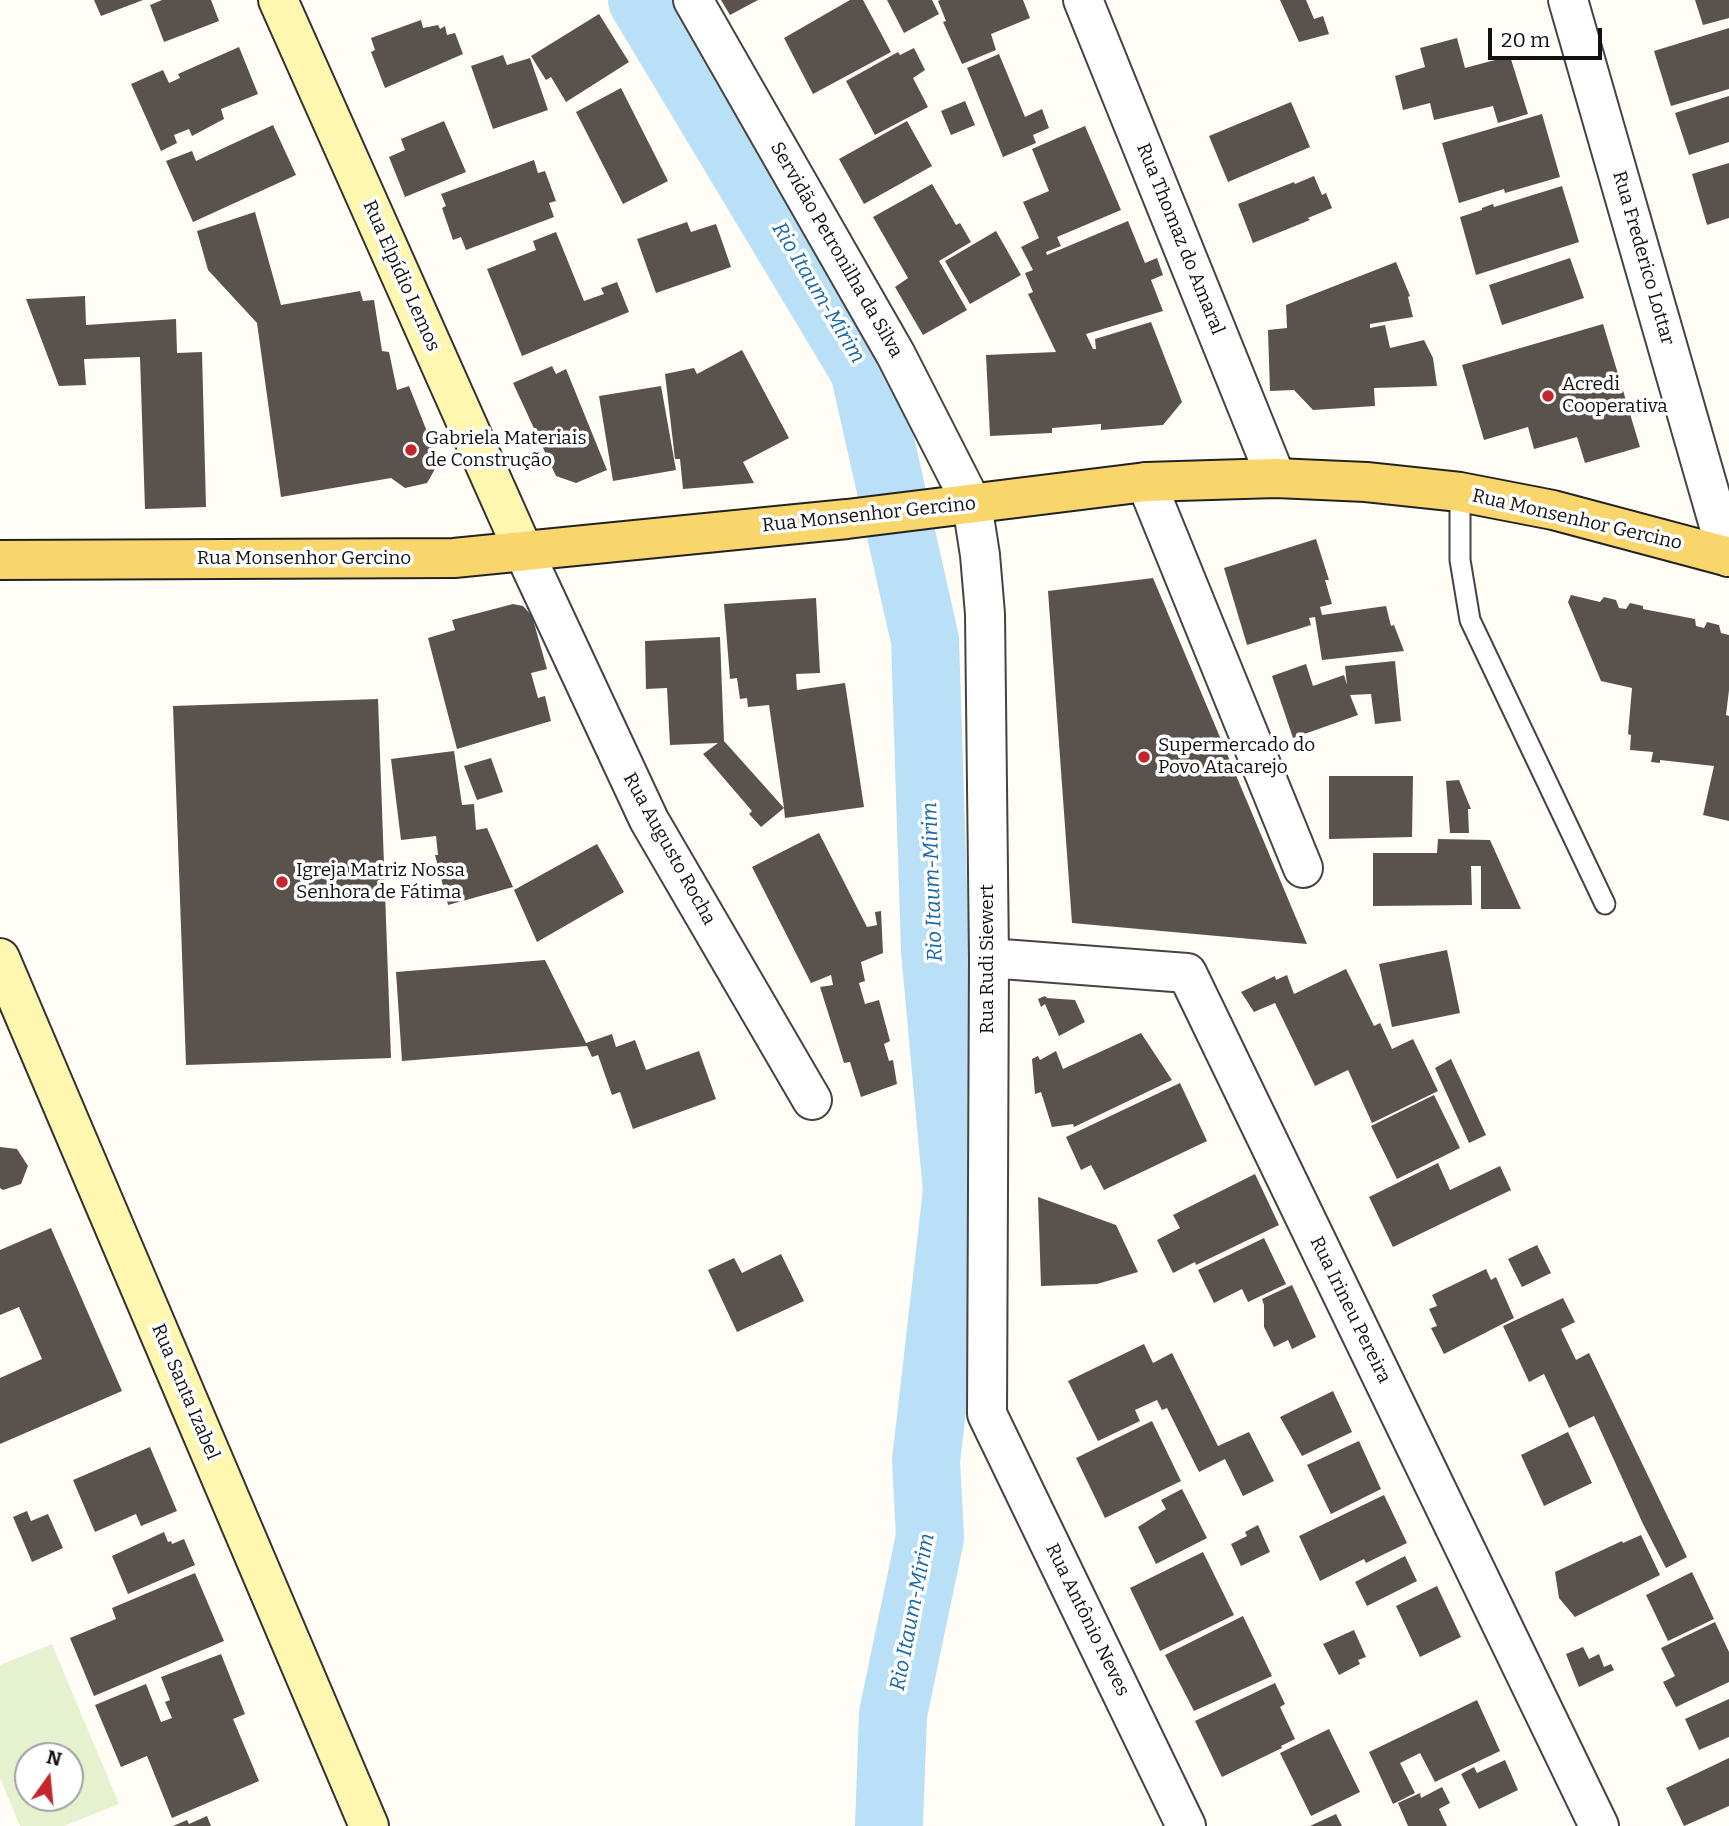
<!DOCTYPE html>
<html>
<head>
<meta charset="utf-8">
<style>
  body { margin:0 }
  #map { position:relative; width:1729px; height:1826px; overflow:hidden; background:#fffdf5; font-family:Bitter,serif }
  canvas { display:block }
  .north { position:absolute; left:14px; top:1742px; width:70px; height:70px; box-sizing:border-box; background:#fff; border:2px solid #a0a0a0; border-radius:50%; rotate:15deg; font-size:19px; font-weight:700; line-height:28px; text-align:center; color:#111 }
  .north::after { content:''; display:block; margin:auto; width:24px; height:32px; background:#c4262e; clip-path:polygon(50% 0,100% 100%,50% 72%,0 100%) }
  .scale { position:absolute; left:1488px; top:28px; width:114px; height:32px; box-sizing:border-box; border:4px solid #111; border-top:0; padding-left:9px; font-size:21px; line-height:24px; white-space:nowrap; color:#111; -webkit-text-stroke:5px #fff; paint-order:stroke }
</style>
</head>
<body>
<div id="map">
<canvas width="1729" height="1826"></canvas>
<div class="north">N</div>
<div class="scale">20 m</div>
</div>
<script>
const c = document.querySelector('canvas').getContext('2d');
c.lineJoin = 'round';
function fill(path, color) { c.fillStyle = color; c.fill(path, 'evenodd'); }
const shape = rows => new Path2D(rows.map(r => 'M' + r).join(''));
function strokePath(path, color, width, dash) { c.strokeStyle = color; c.lineWidth = width; c.lineCap = dash ? 'butt' : 'round'; c.setLineDash(dash || []); c.stroke(path); }
function write(font, color, halo, rows, align = 'center') {
  c.font = font + ' Bitter,serif'; c.lineWidth = 7; c.setLineDash([]); c.textBaseline = 'middle'; c.strokeStyle = halo; c.fillStyle = color; for (const [text, x, y, turn = 0] of rows) {
    c.save(); c.translate(x, y); c.rotate((+turn || 0) * Math.PI / 180); c.textAlign = isNaN(turn) ? turn : align; if (halo) c.strokeText(text, 0, 0); c.fillText(text, 0, 0); c.restore();
  }
}
const pitch = shape([
  [52,1644,119,1804,64,1826,20,1826,0,1778,0,1665],
  [28,1756,70,1756,70,1798,28,1798]
]);
const river = shape([
  [642,0,864,370,925,640,935,951,957,1191,926,1461,930,1537,893,1714,889,1826]
]);
const building = shape([
  [94,0,143,0,101,16],
  [162,0,211,0,219,21,164,42,150,5],
  [721,0,758,0,730,15],
  [850,0,863,0,891,52,813,94,784,38],
  [887,0,932,0,939,14,904,33],
  [940,0,1023,0,1030,18,991,34,996,50,962,64,943,22,946,21,938,1],
  [1280,0,1306,0,1314,19,1323,16,1329,34,1299,42],
  [1695,0,1729,0,1729,18,1703,25],
  [599,14,629,62,566,102,551,77,546,80,531,56],
  [421,20,423,28,438,25,440,29,445,26,447,35,455,33,463,54,385,88,371,52,375,50,371,38],
  [1729,28,1729,89,1671,106,1654,51],
  [1457,38,1465,68,1510,56,1528,114,1498,123,1493,106,1434,120,1430,103,1403,110,1395,76,1425,67,1420,48],
  [239,47,258,94,221,109,224,119,192,136,189,129,174,135,177,143,161,151,131,84,163,70,169,83,180,78,178,74],
  [914,48,925,70,913,78,928,107,875,135,846,81,898,52,900,55],
  [999,54,1025,117,1042,109,1049,128,1033,135,1036,143,1003,157,967,68],
  [503,55,507,65,530,58,548,110,493,129,471,66],
  [621,88,668,181,623,204,576,112],
  [1729,96,1729,142,1689,155,1675,113],
  [965,101,975,125,951,135,941,111],
  [1291,102,1310,147,1228,182,1209,136],
  [1542,114,1560,177,1505,193,1504,189,1459,203,1442,143],
  [444,121,466,172,405,197,389,157,405,150,401,139],
  [907,121,932,166,864,204,839,159],
  [273,125,296,175,193,222,166,161,192,151,196,161],
  [1085,126,1121,210,1057,237,1061,246,1046,252,1047,255,1128,221,1145,263,1157,258,1163,275,1151,280,1163,311,1086,334,1093,349,1096,349,1095,339,1151,322,1182,402,1163,425,1101,430,1101,424,1052,428,1052,433,990,436,986,355,1056,352,1028,294,1033,292,1025,273,1033,270,1021,247,1039,238,1023,202,1049,191,1032,149],
  [534,160,538,173,545,171,556,201,549,203,554,217,466,250,461,237,453,240,442,208,446,206,441,194],
  [1729,163,1729,218,1707,225,1692,174],
  [1314,176,1322,195,1326,193,1332,208,1308,218,1310,220,1253,243,1238,204,1294,182,1295,184],
  [932,184,956,225,960,223,971,242,939,261,967,310,923,335,895,287,908,278,873,217],
  [1562,186,1579,242,1476,275,1460,217,1482,210,1482,208,1493,204,1494,207],
  [255,212,281,305,360,291,363,301,374,300,382,351,389,352,397,390,409,386,439,462,427,483,405,488,391,478,281,497,257,323,208,270,197,231],
  [687,222,691,232,716,224,731,267,656,293,637,239],
  [996,231,1021,275,970,304,945,261],
  [556,232,584,301,604,294,601,288,617,282,629,312,522,356,487,269,536,250,533,241],
  [1570,258,1584,298,1502,325,1489,285],
  [1396,262,1410,296,1408,297,1413,317,1370,324,1370,328,1385,325,1390,348,1424,340,1433,358,1437,386,1374,388,1375,406,1313,410,1294,390,1270,391,1268,330,1287,328,1286,305],
  [85,296,86,325,176,319,177,353,202,352,206,507,145,509,140,357,84,359,86,385,59,386,26,299],
  [1603,324,1640,447,1585,463,1577,437,1534,449,1528,427,1484,440,1462,365],
  [742,350,789,438,743,462,754,483,683,489,680,459,675,459,665,374,694,368,697,374],
  [552,366,556,374,566,369,607,470,576,483,556,476,513,383],
  [661,386,676,470,613,481,599,396],
  [1316,539,1329,580,1325,580,1332,604,1320,607,1322,615,1386,606,1391,626,1394,625,1404,651,1322,660,1315,617,1309,618,1311,625,1247,645,1224,568],
  [1153,578,1307,944,1072,923,1048,591],
  [1571,595,1600,602,1604,597,1616,600,1619,608,1626,609,1630,603,1643,606,1643,609,1695,619,1696,626,1704,628,1707,622,1719,625,1721,633,1729,635,1729,690,1726,715,1729,716,1729,821,1703,815,1714,766,1660,760,1660,763,1651,762,1653,752,1630,750,1631,735,1628,734,1632,688,1601,681,1568,602],
  [816,598,820,673,796,674,797,690,845,683,864,807,785,818,784,808,761,827,749,814,752,811,703,754,718,743,670,745,667,688,646,689,645,641,720,637,724,741,784,808,769,705,748,707,747,698,740,699,737,678,730,679,724,604],
  [513,604,523,606,532,616,547,669,531,673,538,698,545,696,551,721,457,749,428,638,455,630,452,620],
  [1395,661,1401,721,1375,724,1371,694,1350,695,1358,715,1293,738,1272,676,1306,664,1313,686,1344,675,1347,685,1345,666],
  [378,699,391,1058,186,1065,173,706],
  [454,751,462,805,474,804,476,830,487,828,513,887,448,905,435,855,438,855,436,836,401,840,391,759],
  [491,758,503,792,477,800,464,766],
  [1329,776,1413,776,1412,837,1329,839],
  [1459,780,1471,809,1468,809,1469,833,1450,833,1446,781],
  [819,833,867,927,877,925,875,912,881,911,883,953,861,962,865,981,859,983,865,1004,879,1000,890,1041,884,1044,889,1061,893,1060,897,1084,861,1097,850,1062,844,1063,820,987,833,985,831,975,811,983,752,867],
  [1438,839,1490,840,1521,909,1481,909,1481,866,1471,866,1472,905,1373,906,1373,853,1437,853],
  [597,844,624,892,537,942,514,890],
  [1447,950,1460,1013,1392,1027,1379,964],
  [545,960,586,1043,612,1034,616,1047,635,1040,646,1070,699,1051,716,1099,633,1129,620,1092,612,1095,598,1055,592,1057,587,1046,402,1061,396,972],
  [1346,969,1374,1026,1380,1023,1392,1049,1413,1039,1438,1091,1372,1123,1348,1070,1315,1086,1275,1003,1254,1012,1241,992,1275,976,1276,980,1287,975,1294,994],
  [1045,996,1047,998,1075,1000,1085,1022,1059,1036,1045,1004,1041,1007,1038,999],
  [1141,1033,1172,1080,1074,1127,1073,1124,1052,1127,1041,1092,1035,1094,1032,1059,1038,1056,1040,1060,1056,1051,1063,1069],
  [1451,1059,1486,1135,1469,1143,1435,1068],
  [1180,1083,1207,1141,1104,1190,1091,1165,1081,1170,1066,1137],
  [1434,1095,1460,1148,1397,1179,1371,1126],
  [0,1147,17,1149,28,1166,21,1184,3,1190,0,1188],
  [1438,1163,1450,1190,1500,1166,1511,1190,1393,1247,1369,1197],
  [1255,1174,1279,1225,1196,1265,1195,1262,1173,1273,1157,1240,1180,1228,1173,1215],
  [1038,1197,1116,1225,1138,1272,1097,1284,1041,1286],
  [51,1228,122,1391,0,1444,0,1378,42,1359,19,1307,0,1315,0,1250],
  [1264,1238,1286,1284,1248,1302,1242,1289,1214,1303,1198,1270],
  [1537,1245,1551,1273,1522,1287,1508,1259],
  [781,1254,804,1301,737,1332,708,1270,734,1258,742,1273],
  [1486,1269,1491,1280,1496,1277,1514,1318,1444,1354,1431,1328,1437,1326,1429,1309,1437,1306,1432,1295],
  [1292,1285,1316,1337,1292,1349,1288,1340,1274,1347,1264,1327,1264,1305,1262,1299],
  [1563,1298,1575,1322,1561,1329,1576,1360,1589,1353,1687,1557,1666,1568,1643,1524,1594,1416,1569,1428,1544,1374,1529,1382,1503,1326],
  [1144,1344,1153,1363,1172,1353,1218,1446,1249,1432,1274,1481,1243,1496,1225,1459,1199,1472,1167,1408,1162,1410,1157,1400,1135,1410,1140,1421,1098,1441,1068,1381],
  [1333,1391,1352,1432,1302,1456,1280,1417],
  [1152,1421,1181,1481,1105,1518,1076,1458],
  [1568,1432,1592,1483,1544,1506,1521,1455],
  [1359,1441,1381,1489,1331,1514,1307,1465],
  [150,1447,177,1511,141,1526,136,1514,95,1532,73,1480],
  [1182,1489,1207,1538,1156,1564,1138,1527,1166,1509,1161,1500],
  [1384,1495,1407,1543,1366,1563,1364,1559,1320,1581,1299,1536],
  [27,1511,31,1521,48,1514,63,1548,32,1562,13,1517],
  [1258,1525,1270,1552,1241,1566,1231,1544,1247,1536,1245,1532],
  [164,1532,168,1542,171,1541,172,1544,184,1539,195,1565,128,1594,112,1556],
  [1641,1535,1660,1575,1575,1617,1559,1598,1555,1572,1622,1541,1623,1543],
  [1203,1552,1234,1615,1160,1651,1130,1588],
  [1405,1556,1417,1581,1367,1606,1355,1582],
  [1692,1572,1714,1619,1668,1641,1646,1595],
  [195,1573,224,1641,94,1696,70,1638,116,1619,112,1608],
  [1437,1586,1461,1637,1420,1657,1396,1606],
  [1243,1616,1272,1676,1194,1711,1165,1655],
  [1715,1622,1729,1652,1729,1682,1676,1707,1663,1682,1675,1676,1661,1648],
  [1354,1630,1366,1657,1358,1660,1360,1664,1339,1675,1323,1644],
  [1583,1647,1589,1659,1599,1654,1604,1667,1611,1664,1614,1670,1579,1687,1566,1654],
  [221,1654,245,1714,233,1719,259,1781,172,1818,147,1756,121,1767,95,1705,146,1684,161,1722,172,1718,165,1702,170,1700,161,1677],
  [1275,1683,1285,1704,1280,1707,1295,1739,1281,1746,1282,1748,1222,1777,1195,1721],
  [1729,1699,1729,1737,1699,1750,1685,1719],
  [1477,1700,1500,1751,1435,1782,1420,1753,1400,1763,1415,1793,1393,1804,1369,1752],
  [1329,1729,1360,1792,1311,1816,1280,1753],
  [1729,1758,1729,1806,1684,1826,1666,1788],
  [1505,1760,1518,1790,1479,1809,1461,1774,1474,1767,1477,1773],
  [1442,1787,1450,1803,1439,1809,1447,1826,1408,1826,1398,1803,1420,1793,1421,1798],
  [1336,1814,1342,1826,1310,1826],
  [207,1816,211,1826,173,1826,187,1820,189,1824]
]);
const lane = shape([
  [1460,492,1460,560,1470,620,1605,904]
]);
const street = shape([
  [693,0,896,355,972,504,980,555,985,614,989,958,987,1414,1186,1826],
  [1083,0,1276,478],
  [1568,0,1728,557],
  [1146,482,1303,868],
  [524,552,649,820,812,1100],
  [989,958,1187,973,1599,1826]
]);
const secondary = shape([
  [278,0,524,552],
  [0,958,369,1826]
]);
const primary = shape([
  [0,560,454,558,847,519,1146,482,1276,478,1366,482,1460,492,1553,510,1729,557]
]);
const markers = [
  [1548,396,7,"#c4262e"],
  [411,450,7,"#c4262e"],
  [1144,757,7,"#c4262e"],
  [282,882,7,"#c4262e"]
];
const streetNames = [
  ["Rua Thomaz do Amaral",1180,239,68],
  ["Servidão Petronilha da Silva",836,250,60],
  ["Rua Frederico Lottar",1643,258,74],
  ["Rua Elpídio Lemos",401,276,66],
  ["Rua Monsenhor Gercino",869,515,-6],
  ["Rua Monsenhor Gercino",1577,520,13],
  ["Rua Monsenhor Gercino",304,559],
  ["Rua Augusto Rocha",669,849,61],
  ["Rua Rudi Siewert",988,959,-90],
  ["Rua Irineu Pereira",1350,1310,64],
  ["Rua Santa Izabel",185,1392,67],
  ["Rua Antônio Neves",1087,1620,64]
];
const poiNames = [
  ["Acredi",1562,385],
  ["Cooperativa",1562,407],
  ["Gabriela Materiais",425,439],
  ["de Construção",425,461],
  ["Supermercado do",1158,746],
  ["Povo Atacarejo",1158,768],
  ["Igreja Matriz Nossa",296,871],
  ["Senhora de Fátima",296,893]
];
const waterNames = [
  ["Rio Itaum-Mirim",818,293,59],
  ["Rio Itaum-Mirim",933,882,-92],
  ["Rio Itaum-Mirim",913,1612,-79]
];
fill(pitch, '#e6f2cf');
strokePath(river, '#b9e0f7', 68);
fill(building, '#5a524d');
strokePath(lane, '#444', 23);
strokePath(street, '#444', 42);
strokePath(secondary, '#333', 42);
strokePath(primary, '#222', 42);
strokePath(lane, '#fff', 19);
strokePath(street, '#fff', 38);
strokePath(secondary, '#fff6b0', 38);
strokePath(primary, '#f9d66b', 38);
for (const [x, y, r, color] of markers) { const dot = new Path2D(); dot.arc(x, y, r, 0, 2 * Math.PI); c.fillStyle = color; c.fill(dot); strokePath(dot, '#fff', 2.5); }
write('19px', '#111', '#fff', streetNames);
write('19px', '#111', '#fff', poiNames, 'left');
write('italic 21px', '#1768a6', '#fff', waterNames);
</script>
</body>
</html>
